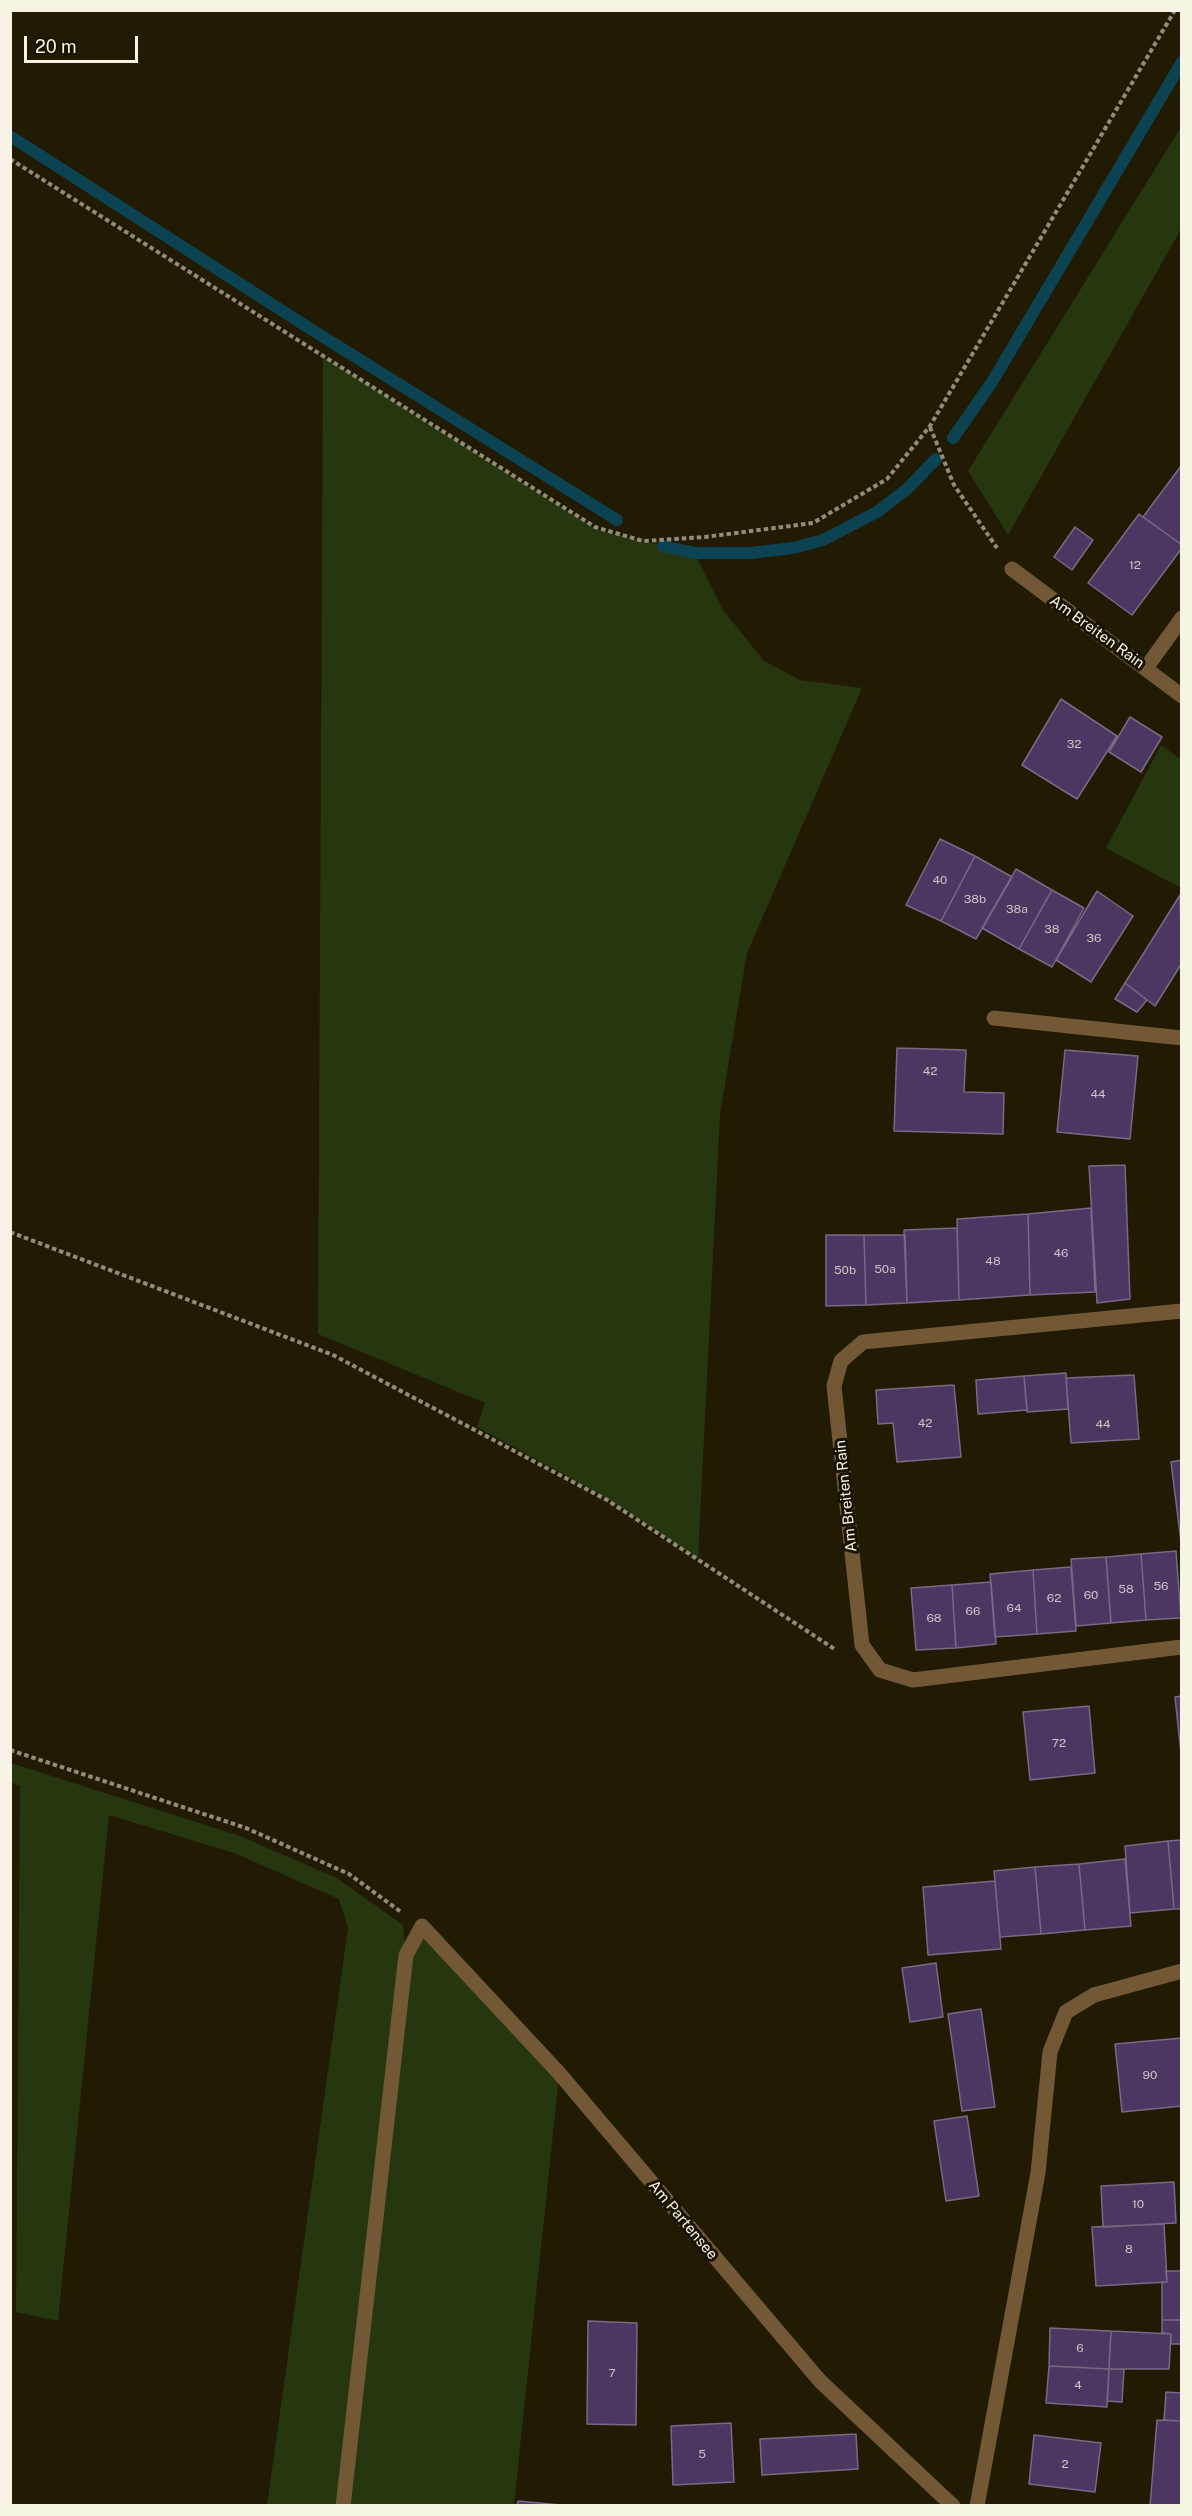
<!DOCTYPE html>
<html>
<head>
<meta charset="utf-8">
<style>
  body { margin:0 }
  #map { position:relative; width:1192px; height:2516px; overflow:hidden; background:#221b04; font-family:"Public Sans",sans-serif }
  canvas { display:block }
  .frame { position:absolute; inset:0; border:12px solid #f7f3e5; pointer-events:none }
  .scale { position:absolute; left:24px; top:36px; width:114px; height:27px; box-sizing:border-box; border:3px solid #f7f3e5; border-top:0; padding-left:8px; font-size:18px; line-height:21px; white-space:nowrap; color:#f7f3e5; -webkit-text-stroke:4px #181200; paint-order:stroke }
</style>
</head>
<body>
<div id="map">
<canvas width="1192" height="2516"></canvas>
<div class="frame"></div>
<div class="scale">20 m</div>
</div>
<script>
const c = document.querySelector('canvas').getContext('2d');
c.lineJoin = 'round';
function fill(path, color) { c.fillStyle = color; c.fill(path, 'evenodd'); }
const shape = rows => new Path2D(rows.map(r => 'M' + r).join(''));
function strokePath(path, color, width, dash) { c.strokeStyle = color; c.lineWidth = width; c.lineCap = dash ? 'butt' : 'round'; c.setLineDash(dash || []); c.stroke(path); }
function write(font, color, halo, rows, align = 'center') {
  c.font = font + ' "Public Sans",sans-serif'; c.lineWidth = 6; c.setLineDash([]); c.textBaseline = 'middle'; c.strokeStyle = halo; c.fillStyle = color; for (const [text, x, y, turn = 0] of rows) {
    c.save(); c.translate(x, y); c.rotate((+turn || 0) * Math.PI / 180); c.textAlign = isNaN(turn) ? turn : align; if (halo) c.strokeText(text, 0, 0); c.fillText(text, 0, 0); c.restore();
  }
}
const green = shape([
  [1181,127,1181,229,1008,535,968,471],
  [323,356,596,529,695,554,723,610,764,661,800,680,862,688,747,953,720,1114,698,1559,609,1499,477,1427,485,1403,318,1334],
  [1161,745,1179,758,1181,755,1181,888,1106,848],
  [11,1763,240,1836,337,1878,403,1925,406,1954,422,1926,559,2076,514,2505,267,2505,348,1928,339,1899,234,1853,109,1815,58,2321,16,2312,20,1786,11,1782]
]);
const stream = shape([
  [10,136,309,328,617,520],
  [953,438,992,382,1182,62],
  [663,546,695,553,751,553,793,548,823,540,877,512,907,489,936,459]
]);
const building = shape([
  [1181,466,1182,466,1182,545,1143,517,1181,466],
  [1139,514,1182,545,1182,548,1132,615,1088,583,1139,514],
  [1075,527,1093,540,1072,570,1054,557,1075,527],
  [1061,699,1117,736,1077,799,1022,765,1061,699],
  [1130,717,1162,737,1141,772,1109,752,1130,717],
  [940,839,975,856,941,921,906,905,940,839],
  [975,856,1012,877,976,939,941,921,975,856],
  [1016,869,1052,890,1019,949,982,928,1016,869],
  [1052,890,1084,908,1052,967,1019,949,1052,890],
  [1097,891,1133,916,1091,982,1056,960,1097,891],
  [1180,895,1182,963,1155,1006,1125,983,1180,895],
  [1125,983,1147,1000,1137,1012,1115,999,1125,983],
  [897,1048,966,1050,964,1092,1004,1093,1003,1134,894,1131,897,1048],
  [1065,1050,1138,1056,1130,1139,1057,1132,1065,1050],
  [1125,1165,1130,1299,1097,1303,1089,1166,1125,1165],
  [1091,1208,1095,1292,1030,1295,1028,1214,1091,1208],
  [1028,1214,1030,1295,959,1300,957,1219,1028,1214],
  [957,1228,959,1300,907,1303,904,1230,957,1228],
  [826,1235,864,1235,866,1305,826,1306,826,1235],
  [864,1235,905,1235,907,1303,866,1305,864,1235],
  [1066,1373,1068,1409,1027,1412,1024,1376,1066,1373],
  [1134,1375,1139,1439,1071,1443,1066,1378,1134,1375],
  [1024,1376,1027,1410,978,1414,976,1380,1024,1376],
  [954,1385,961,1457,897,1462,893,1423,878,1424,876,1390,954,1385],
  [1182,1460,1182,1550,1171,1462,1182,1460],
  [1176,1551,1181,1618,1146,1620,1141,1554,1176,1551],
  [1141,1554,1146,1620,1111,1623,1106,1557,1141,1554],
  [1106,1557,1111,1623,1076,1626,1071,1559,1106,1557],
  [1071,1567,1076,1631,1037,1634,1033,1570,1071,1567],
  [1033,1570,1037,1634,995,1637,990,1574,1033,1570],
  [991,1582,996,1644,956,1648,952,1585,991,1582],
  [952,1585,956,1648,916,1650,911,1588,952,1585],
  [1182,1696,1182,1763,1175,1697,1182,1696],
  [1089,1706,1095,1773,1030,1780,1023,1712,1089,1706],
  [1182,1840,1182,1909,1174,1909,1168,1841,1182,1840],
  [1168,1841,1174,1909,1130,1913,1125,1846,1168,1841],
  [1125,1859,1131,1926,1085,1930,1079,1864,1125,1859],
  [1079,1864,1085,1930,1041,1934,1035,1867,1079,1864],
  [1035,1867,1041,1934,1000,1937,994,1871,1035,1867],
  [995,1881,1001,1949,928,1955,923,1887,995,1881],
  [936,1963,943,2017,910,2022,902,1968,936,1963],
  [981,2009,995,2107,962,2111,948,2014,981,2009],
  [1182,2038,1182,2106,1122,2112,1115,2044,1182,2038],
  [967,2116,979,2196,946,2201,934,2121,967,2116],
  [1174,2182,1176,2223,1103,2227,1101,2186,1174,2182],
  [1164,2224,1167,2282,1096,2286,1092,2227,1164,2224],
  [1166,2271,1182,2271,1182,2320,1162,2320,1162,2282,1167,2282,1166,2271],
  [1162,2320,1182,2320,1182,2344,1171,2344,1171,2334,1162,2333,1162,2320],
  [588,2321,637,2323,636,2425,587,2424,588,2321],
  [1050,2328,1111,2331,1109,2369,1049,2366,1050,2328],
  [1111,2331,1171,2334,1169,2369,1109,2369,1111,2331],
  [1049,2366,1109,2369,1107,2407,1046,2403,1049,2366],
  [1109,2369,1124,2369,1122,2402,1107,2401,1109,2369],
  [1166,2392,1182,2393,1182,2421,1164,2420,1166,2392],
  [1157,2420,1182,2421,1182,2506,1150,2506,1157,2420],
  [731,2423,734,2482,673,2485,671,2426,731,2423],
  [856,2434,858,2469,762,2475,760,2439,856,2434],
  [1034,2435,1101,2443,1095,2492,1029,2484,1034,2435],
  [518,2501,571,2506,517,2506,518,2501]
]);
const path = shape([
  [10,159,595,527,643,541,705,537,813,523,887,479,930,426,1175,10],
  [930,427,954,485,997,548],
  [10,1232,333,1355,607,1500,836,1650],
  [10,1750,246,1828,349,1874,401,1912]
]);
const minor = shape([
  [1012,569,1182,696],
  [1146,668,1182,618],
  [994,1018,1182,1038],
  [1182,1311,863,1342,841,1361,834,1386,862,1645,880,1670,913,1680,1182,1647],
  [343,2506,406,1955,422,1926,559,2073,820,2381,953,2506],
  [977,2506,1038,2173,1050,2052,1066,2012,1094,1995,1182,1971]
]);
const numberNames = [
  ["12",1135,565],
  ["32",1074,744],
  ["40",940,880],
  ["38b",975,899],
  ["38a",1017,909],
  ["38",1052,929],
  ["36",1094,938],
  ["42",930,1071],
  ["44",1098,1094],
  ["46",1061,1253],
  ["48",993,1261],
  ["50a",885,1269],
  ["50b",845,1270],
  ["42",925,1423],
  ["44",1103,1424],
  ["56",1161,1586],
  ["58",1126,1589],
  ["60",1091,1595],
  ["62",1054,1598],
  ["64",1014,1608],
  ["66",973,1611],
  ["68",934,1618],
  ["72",1059,1743],
  ["90",1150,2075],
  ["10",1138,2204],
  ["8",1129,2249],
  ["6",1080,2348],
  ["7",612,2373],
  ["4",1078,2385],
  ["5",702,2454],
  ["2",1065,2464]
];
const streetNames = [
  ["Am Breiten Rain",1097,632,36],
  ["Am Breiten Rain",846,1496,-96],
  ["Am Partensee",683,2220,50]
];
fill(green, '#26360e');
strokePath(stream, '#0c4352', 12);
fill(building, '#4c3762');
strokePath(building, '#766b84', 1.5);
strokePath(path, '#928c7a', 4, [4.5, 3]);
strokePath(minor, '#725835', 15);
write('12px', '#ccc4c4', null, numberNames);
write('15px', '#f7f3e5', '#181200', streetNames);
</script>
</body>
</html>
